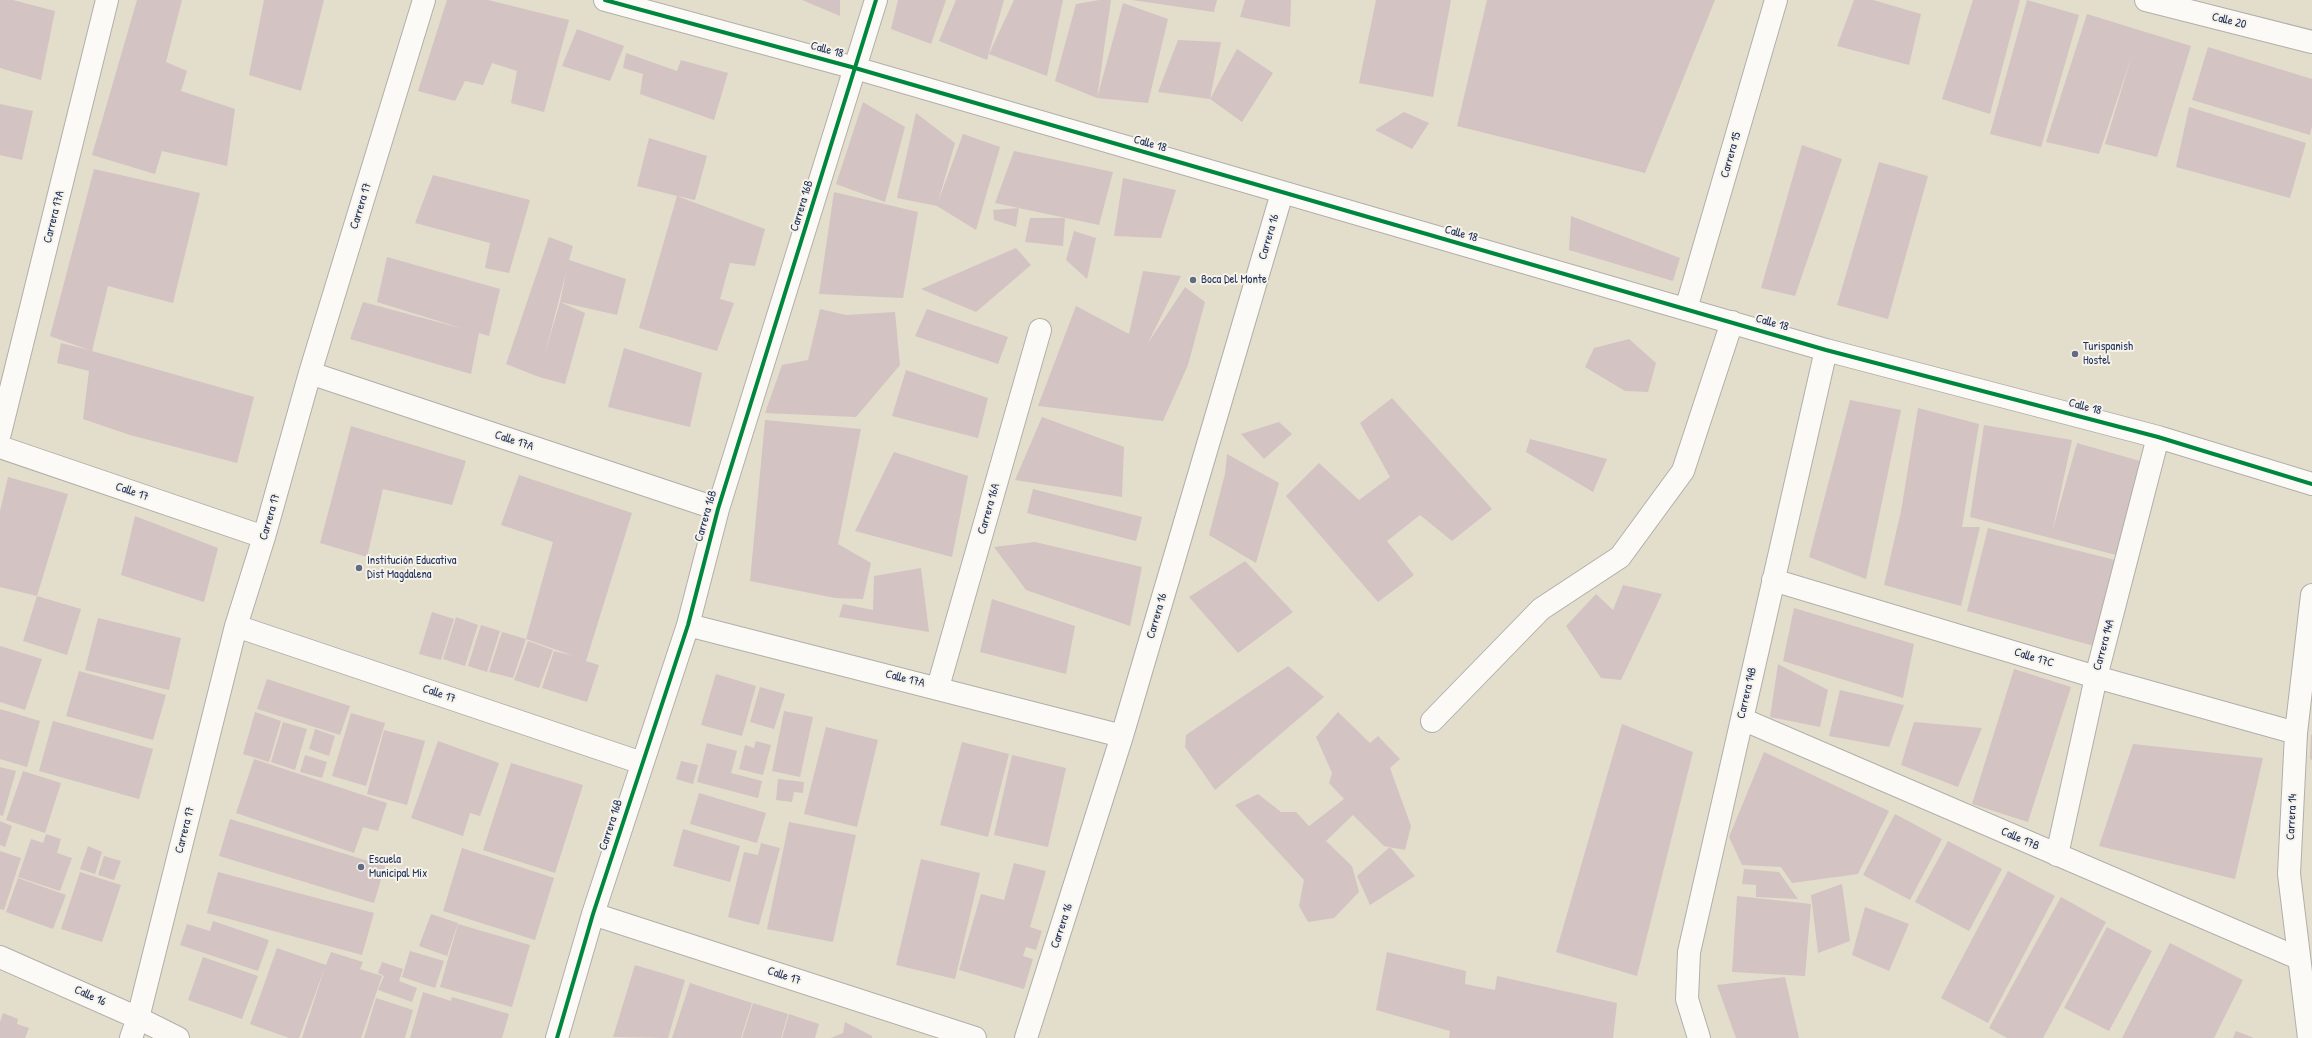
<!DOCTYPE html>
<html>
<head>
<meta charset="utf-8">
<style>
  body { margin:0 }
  canvas { display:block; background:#e3ddcc }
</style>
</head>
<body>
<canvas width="2312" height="1038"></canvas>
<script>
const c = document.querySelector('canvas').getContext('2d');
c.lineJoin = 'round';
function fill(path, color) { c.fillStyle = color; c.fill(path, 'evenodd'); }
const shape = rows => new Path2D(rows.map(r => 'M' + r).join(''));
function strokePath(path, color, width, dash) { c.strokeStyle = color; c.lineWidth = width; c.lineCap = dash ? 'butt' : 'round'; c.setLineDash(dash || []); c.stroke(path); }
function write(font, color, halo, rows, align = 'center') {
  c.font = font + ' "Patrick Hand",sans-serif'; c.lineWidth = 4; c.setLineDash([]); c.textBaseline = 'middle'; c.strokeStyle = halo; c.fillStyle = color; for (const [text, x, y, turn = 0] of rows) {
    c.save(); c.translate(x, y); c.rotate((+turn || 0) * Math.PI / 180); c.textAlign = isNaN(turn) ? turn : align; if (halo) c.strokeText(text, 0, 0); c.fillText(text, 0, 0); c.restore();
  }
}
const building = shape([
  [0,0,13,0,55,11,41,80,0,68],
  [137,0,182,0,166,62,187,71,181,91,235,109,227,166,162,151,155,174,92,155],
  [264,0,324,0,301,91,249,75],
  [447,0,488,0,569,20,544,112,511,103,517,71,492,63,483,85,465,81,455,101,418,91],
  [802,0,840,0,840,16],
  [898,0,946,0,931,44,891,29],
  [956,0,1004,0,987,60,939,41],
  [1014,0,1063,0,1047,76,989,54],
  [1099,0,1111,0,1097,98,1123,3,1168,19,1148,103,1097,98,1055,81,1076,4],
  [1132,0,1217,0,1214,12],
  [1245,0,1291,0,1290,27,1240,17],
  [1376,0,1451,0,1433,97,1359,83],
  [1487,0,1715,0,1645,173,1457,126],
  [1854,0,1873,0,1921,14,1909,65,1837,46],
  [1973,0,2020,0,1990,114,1942,99],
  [2027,0,2079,15,2041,147,1990,134],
  [2087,14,2191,46,2157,157,2105,144,2132,55,2099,154,2046,142],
  [577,29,624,46,610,81,562,66],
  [1178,40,1221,42,1210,99,1158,92],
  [2208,47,2312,79,2312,126,2310,135,2192,100],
  [1237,49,1273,73,1242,122,1210,99],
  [626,53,677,71,681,60,728,73,714,120,640,94,643,74,623,68],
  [863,102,905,127,885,202,836,184],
  [0,104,33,111,22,160,0,155],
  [2189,107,2306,143,2290,198,2176,167],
  [1404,112,1429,123,1412,149,1375,130],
  [916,113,955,143,938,202,963,134,1000,147,976,230,937,206,897,198],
  [649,138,707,156,695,200,677,196,765,229,755,266,730,263,720,299,734,303,717,351,639,328,677,196,637,186],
  [1802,145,1842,159,1795,296,1761,288],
  [1014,151,1113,172,1099,225,995,203],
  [1879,162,1928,176,1888,319,1837,305],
  [94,169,200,193,173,303,108,286,92,351,254,397,237,463,130,435,83,419,89,371,57,363,61,343,89,350,50,336],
  [433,175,530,200,509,273,485,268,490,243,415,223],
  [1123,178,1176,190,1161,238,1114,236],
  [834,192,918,212,903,298,819,294],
  [1019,208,1016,227,994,220,993,210],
  [1571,216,1680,258,1673,281,1569,250],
  [1030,218,1065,218,1063,246,1025,242],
  [1074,231,1096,238,1087,279,1066,260],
  [549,237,573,246,569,260,626,279,617,315,560,302,567,269,544,357,560,302,585,313,565,384,539,377,506,364],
  [1016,248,1031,265,976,312,921,289],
  [387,257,500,289,489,336,479,333,471,374,350,339,363,302,464,329,377,302],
  [1143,271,1181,276,1148,343,1185,287,1205,302,1188,365,1163,421,1038,406,1076,306,1129,334],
  [820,309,846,315,895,312,900,365,856,417,765,413,782,365,808,360],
  [927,309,1008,337,998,364,915,336],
  [1629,339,1656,363,1648,392,1625,391,1585,367,1594,348],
  [624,348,702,373,690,427,608,407],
  [906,370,988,398,978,438,892,416],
  [1392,398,1492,509,1452,541,1420,515,1387,541,1414,575,1378,602,1286,496,1319,463,1359,500,1390,477,1360,423],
  [1850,400,1901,410,1866,579,1809,557],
  [1918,408,1979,424,1962,527,1980,527,1961,606,1884,585,1901,511],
  [1042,417,1124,447,1122,497,1015,480],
  [765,420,861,429,838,544,871,563,863,599,835,598,750,581],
  [1279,422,1292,434,1264,459,1241,434],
  [1984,425,2072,440,2052,532,2077,443,2147,463,2120,556,1970,517],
  [351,426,466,461,452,505,383,489,367,557,320,543],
  [1530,439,1607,459,1593,492,1526,452],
  [894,452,968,476,952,557,855,531],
  [1227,454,1279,483,1256,563,1209,535,1225,474],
  [519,475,632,513,586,661,599,665,587,702,542,688,554,651,574,656,526,639,553,542,501,525],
  [8,477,68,494,37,596,0,587,0,511],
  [1033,489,1142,517,1136,541,1027,513],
  [135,516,218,548,204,602,121,575],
  [1988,528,2115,560,2094,646,1967,611],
  [1035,542,1142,567,1130,626,1026,590,994,547],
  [1245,561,1293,612,1238,653,1189,597],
  [921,568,929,632,839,617,843,604,873,610,874,576],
  [1623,585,1662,594,1621,680,1601,678,1566,626,1596,594,1613,610],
  [37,596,81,609,67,655,23,641],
  [992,599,1075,626,1066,674,980,652],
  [1794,608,1914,644,1903,698,1783,661],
  [432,612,454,619,441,660,419,654],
  [456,617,478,625,465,666,443,659],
  [98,618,181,638,169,690,85,670],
  [481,625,500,631,487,672,468,666],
  [502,632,526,639,513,678,489,672],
  [528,641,553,650,539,688,514,680],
  [0,646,42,659,25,710,0,702],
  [1778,664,1828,690,1820,727,1770,717],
  [1288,666,1324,697,1215,790,1185,747,1186,735],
  [2014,669,2071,687,2028,822,1972,804],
  [79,671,166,695,153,740,66,716],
  [716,674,756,686,742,736,701,725],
  [267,679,350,706,340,735,257,709],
  [760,687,785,694,774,729,750,722],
  [1840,690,1904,705,1889,747,1829,736],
  [0,709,40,721,27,767,0,759],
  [784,711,813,717,800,777,772,771],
  [255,712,281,721,269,762,243,754],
  [1338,712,1370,743,1378,736,1400,759,1390,768,1411,826,1405,850,1384,846,1353,815,1326,841,1352,866,1359,892,1334,918,1308,922,1299,906,1304,880,1235,805,1258,794,1281,812,1296,812,1309,826,1344,799,1329,783,1332,773,1316,737],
  [351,713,385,723,366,786,332,776],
  [53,721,153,749,139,799,39,771],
  [283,722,307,729,295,770,271,762],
  [1914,722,1982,728,1958,787,1901,765],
  [1622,724,1693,752,1637,976,1556,952],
  [826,727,878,740,857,827,804,814],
  [315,729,335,736,329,756,309,749],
  [384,730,425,741,407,805,367,794],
  [2311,735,2312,735,2312,760,2310,759],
  [438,741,499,763,480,816,470,813,463,836,411,818],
  [756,741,771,745,763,775,739,769,745,745,754,748],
  [962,742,1009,754,988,837,940,825],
  [707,743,737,751,731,773,762,781,758,798,697,782],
  [2133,744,2263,758,2235,879,2099,846],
  [1764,752,1889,811,1858,874,1792,883,1781,867,1742,865,1729,837],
  [305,755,327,762,322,778,300,772],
  [1012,755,1066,768,1048,847,994,835],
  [254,759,387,803,378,831,363,827,354,853,236,813],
  [681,761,698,765,693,784,676,779],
  [511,763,583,785,555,873,483,850],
  [0,767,16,771,3,816,0,815],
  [23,771,61,783,45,833,6,820],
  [778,779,804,782,803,793,794,792,792,802,776,800],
  [699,793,766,813,757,843,690,824],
  [1895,814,1942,839,1910,900,1863,875],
  [230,819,385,866,374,903,219,856],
  [0,821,12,826,5,847,0,845],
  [789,822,856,835,833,942,767,929],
  [683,829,740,846,730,882,673,866],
  [46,834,61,839,57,853,72,858,60,891,18,877,31,839,43,843],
  [1948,841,2002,869,1969,931,1915,902],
  [761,843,780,848,759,925,728,917,744,852,758,855],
  [88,846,102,852,95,874,80,869],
  [1390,847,1415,876,1370,905,1357,876],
  [462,848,554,878,535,940,443,911],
  [0,851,21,858,4,910,0,909],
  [104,856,121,861,114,880,98,875],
  [921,859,980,873,955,979,896,965],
  [1014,863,1046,871,1030,927,1042,931,1036,950,1026,947,1023,956,1033,959,1024,989,959,970,981,894,1004,900],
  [1744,869,1779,872,1798,899,1756,897,1756,885,1742,884],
  [2008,871,2055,896,1988,1023,1941,998],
  [80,872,121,885,102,942,61,929],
  [218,872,374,913,362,955,207,913],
  [18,878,66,895,53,929,6,912],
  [1842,884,1850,941,1818,953,1811,895],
  [1737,896,1811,904,1805,976,1732,972],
  [2061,897,2106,922,2043,1038,2007,1038,1989,1028],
  [1865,907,1909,924,1889,971,1852,955],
  [431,914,458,923,447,956,419,946],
  [213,921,269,940,258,971,180,945,187,924,210,931],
  [458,924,530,945,512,1007,440,987],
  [2107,927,2152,951,2109,1031,2064,1008],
  [2170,943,2243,980,2214,1038,2122,1038],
  [277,948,326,965,331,952,363,962,360,969,382,976,361,1038,302,1038,325,967,299,1038,289,1038,250,1024],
  [410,951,444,961,435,988,402,977],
  [1387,952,1466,971,1465,984,1495,990,1497,976,1617,1003,1613,1038,1449,1038,1450,1031,1376,1010],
  [203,957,258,976,242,1019,188,1000],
  [382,962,403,969,399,981,417,988,412,1002,378,990,384,976,378,973],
  [635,965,685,980,668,1038,613,1037],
  [1785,977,1799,1038,1736,1038,1717,985],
  [690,983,752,1003,741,1038,672,1038],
  [423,992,451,1001,452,997,509,1014,502,1038,410,1038],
  [376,998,413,1010,405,1038,364,1038],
  [753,1003,788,1014,781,1038,742,1038],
  [3,1013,18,1019,17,1024,29,1028,25,1038,0,1038,0,1022],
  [789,1014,819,1024,815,1038,782,1038],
  [845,1022,872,1036,872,1038,831,1038,843,1033],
  [2236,1031,2254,1038,2233,1038]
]);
const street = shape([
  [605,0,855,68,1826,350,2158,437,2312,484],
  [2146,0,2312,42],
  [1686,309,1776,0],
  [310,373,718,509],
  [0,433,107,0],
  [0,447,264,537],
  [1773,580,2096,677,2296,733],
  [688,625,1122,736],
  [236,626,642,763],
  [938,687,1040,330],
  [1742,719,2298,958],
  [1432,721,1541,609,1620,557,1683,471,1732,322],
  [2057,855,2096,677,2158,437],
  [593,914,975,1038],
  [0,957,138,1018,178,1038],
  [131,1038,138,1018,236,626,264,537,310,373,424,0],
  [557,1038,593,914,688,625,718,509,876,0],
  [1026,1038,1122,736,1282,193],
  [1699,1038,1687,999,1689,952,1826,350],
  [2309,1038,2289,874,2296,733,2312,595]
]);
const cycleway = shape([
  [605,0,855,68,1826,350,2158,437,2312,484],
  [557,1038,593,914,688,625,718,509,876,0]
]);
const markers = [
  [1193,280,4,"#616c84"],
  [2075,354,4,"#616c84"],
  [359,568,4,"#616c84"],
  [361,867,4,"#616c84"]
];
const streetNames = [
  ["Calle 20",2229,21,14],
  ["Calle 18",827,50,15],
  ["Calle 18",1150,144,16],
  ["Carrera 15",1731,155,-74],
  ["Carrera 17",361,206,-73],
  ["Carrera 16B",802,206,-73],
  ["Carrera 17A",54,217,-76],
  ["Calle 18",1461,234,16],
  ["Carrera 16",1269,237,-74],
  ["Calle 18",1772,323,16],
  ["Calle 18",2085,407,15],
  ["Calle 17A",514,441,18],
  ["Calle 17",132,492,19],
  ["Carrera 16A",989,509,-74],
  ["Carrera 16B",706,516,-74],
  ["Carrera 17",270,517,-74],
  ["Carrera 16",1157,616,-74],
  ["Carrera 14A",2104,645,-75],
  ["Calle 17C",2034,658,17],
  ["Calle 17A",905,679,14],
  ["Carrera 14B",1747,693,-77],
  ["Calle 17",439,694,19],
  ["Carrera 14",2292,817,-87],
  ["Carrera 16B",611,825,-72],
  ["Carrera 17",185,830,-76],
  ["Calle 17B",2020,839,23],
  ["Carrera 16",1062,926,-72],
  ["Calle 17",784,976,18],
  ["Calle 16",90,996,24]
];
const poiNames = [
  ["Boca Del Monte",1201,280],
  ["Turispanish",2083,347],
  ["Hostel",2083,361],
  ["Institución Educativa",367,561],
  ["Dist Magdalena",367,575],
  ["Escuela",369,860],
  ["Municipal Mix",369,874]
];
fill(building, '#d4c3c3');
strokePath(street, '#b1afa9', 24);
strokePath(street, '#fbfaf7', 22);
strokePath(cycleway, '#00873e', 4);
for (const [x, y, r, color] of markers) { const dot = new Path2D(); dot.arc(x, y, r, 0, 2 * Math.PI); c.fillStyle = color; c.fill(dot); strokePath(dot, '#f7f3e8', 1.5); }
write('12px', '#1b2f5e', '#f7f3e8', streetNames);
write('12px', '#1b2f5e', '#f7f3e8', poiNames, 'left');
</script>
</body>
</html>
